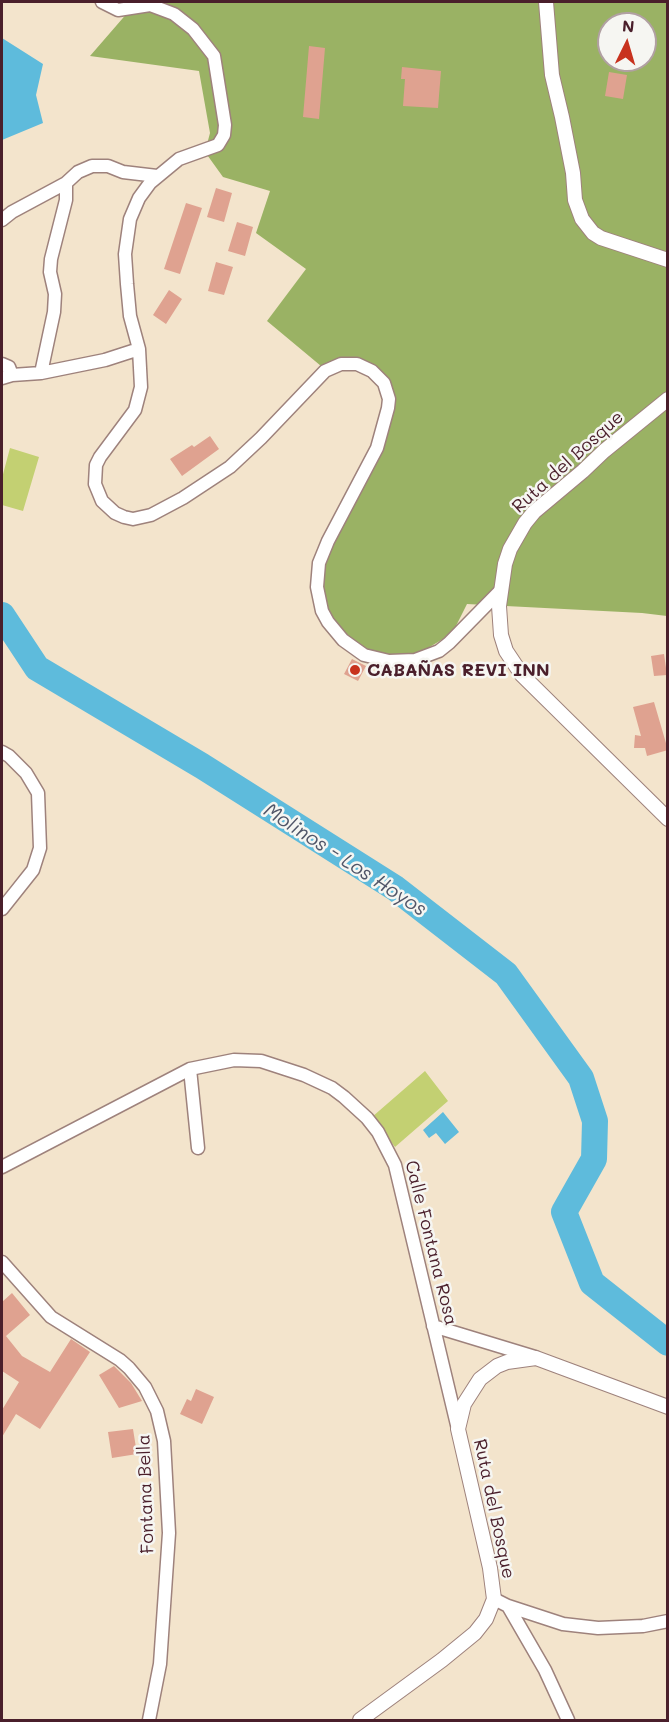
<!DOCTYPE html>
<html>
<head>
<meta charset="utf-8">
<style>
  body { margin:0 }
  #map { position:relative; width:669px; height:1722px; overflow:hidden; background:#f3e4cc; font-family:Mali,sans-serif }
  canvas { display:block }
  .frame { position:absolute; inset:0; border:3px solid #4a1f2b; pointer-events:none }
  .north { position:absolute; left:597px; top:12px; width:60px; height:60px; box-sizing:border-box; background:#f6f6f2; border:2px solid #b1a0a2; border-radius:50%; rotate:5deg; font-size:16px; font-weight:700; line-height:24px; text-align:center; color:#4a1f2b }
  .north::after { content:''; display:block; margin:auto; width:21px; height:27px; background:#c8321e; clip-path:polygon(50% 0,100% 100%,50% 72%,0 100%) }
</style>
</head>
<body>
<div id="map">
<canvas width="669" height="1722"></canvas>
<div class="frame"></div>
<div class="north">N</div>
</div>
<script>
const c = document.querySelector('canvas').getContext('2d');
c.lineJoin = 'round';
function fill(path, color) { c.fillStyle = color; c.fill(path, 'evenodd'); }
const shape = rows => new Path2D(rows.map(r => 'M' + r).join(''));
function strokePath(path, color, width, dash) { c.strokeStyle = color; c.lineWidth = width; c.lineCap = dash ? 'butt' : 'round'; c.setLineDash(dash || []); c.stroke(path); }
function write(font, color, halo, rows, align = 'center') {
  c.font = font + ' Mali,sans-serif'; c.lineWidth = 5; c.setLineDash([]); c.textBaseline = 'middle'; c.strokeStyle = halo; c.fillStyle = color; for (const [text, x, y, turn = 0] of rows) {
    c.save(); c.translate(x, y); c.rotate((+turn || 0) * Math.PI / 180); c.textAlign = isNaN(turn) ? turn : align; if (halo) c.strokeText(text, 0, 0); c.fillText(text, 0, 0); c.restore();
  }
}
const green = shape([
  [10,448,39,457,23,511,2,505,2,478],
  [425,1071,448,1101,395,1147,372,1117]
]);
const forest = shape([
  [149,2,667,2,667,616,642,613,467,604,456,626,443,639,423,651,412,655,388,656,365,650,345,637,326,609,321,588,323,565,393,409,375,366,366,362,347,358,328,362,321,366,267,321,306,269,256,233,270,191,223,177,205,152,210,133,199,71,90,56,129,11],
  [609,24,645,24,645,60,609,60]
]);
const water = shape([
  [2,38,43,64,36,95,43,123,2,140],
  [443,1112,459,1132,445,1144,436,1133,429,1138,423,1130]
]);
const river = shape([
  [2,615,37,668,202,766,395,888,506,974,581,1078,595,1121,594,1159,564,1212,592,1283,668,1343]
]);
const building = shape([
  [309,46,325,48,319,119,303,117],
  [402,67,441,71,438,108,403,106,405,79,401,79],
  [609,72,627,75,623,99,605,96],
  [216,188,232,193,224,222,207,217],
  [186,203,202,208,180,274,164,269],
  [237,222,253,227,245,256,228,251],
  [216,262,233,267,224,295,208,291],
  [169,290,182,299,166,324,153,315],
  [210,436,219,449,182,476,170,459,192,445,194,447],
  [664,654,667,675,654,676,651,656],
  [352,659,366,666,358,681,344,674],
  [654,702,668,750,647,756,645,748,634,748,635,735,641,736,633,707],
  [12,1293,30,1315,6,1336,22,1356,50,1372,71,1339,90,1352,40,1429,16,1414,2,1437,2,1410,19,1382,2,1371,2,1302],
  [114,1366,131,1383,142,1401,119,1408,99,1375],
  [196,1389,214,1397,202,1424,180,1414,187,1399,191,1401],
  [133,1429,137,1454,112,1458,108,1432]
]);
const minor = shape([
  [102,2,118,10,150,5,174,14,193,29,214,56,225,125,224,135,218,145,179,159,150,183,139,198,130,219,125,254,127,284,130,316,139,349,141,387,135,410,100,457,96,465,95,484,102,501,115,513,124,517,133,519,151,515,183,498,230,467,261,438,325,371,341,364,357,364,372,371,384,383,389,399,388,408,377,448,328,541,319,563,317,587,322,611,328,622,343,640,364,655,389,661,415,660,439,651,449,643,502,589],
  [2,220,12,212,66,183,78,172,92,166,108,166,123,172,157,176],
  [2,364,9,367,12,375],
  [41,373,54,312,55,294,50,272,51,259,66,200,66,183],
  [2,378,12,375,41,373,105,360,139,349],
  [2,752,9,756,26,773,38,793,40,848,33,870,2,909],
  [190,1069,198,1148],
  [2,1167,190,1069,234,1060,261,1061,304,1075,332,1088,344,1097,367,1118,378,1132,395,1165,458,1429],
  [2,1262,51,1317,120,1360,129,1368,145,1387,157,1411,164,1441,169,1533,160,1664,149,1720],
  [433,1326,535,1357],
  [494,1599,508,1606,563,1624,598,1628,643,1626,668,1621],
  [508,1606,545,1670,568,1720]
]);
const tertiary = shape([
  [546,2,552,75,562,117,573,173,575,200,582,219,593,233,601,238,668,260],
  [668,399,604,451,583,471,534,512,525,523,510,549,505,564,499,606,501,635,506,651,522,675,668,819],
  [360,1720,442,1660,475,1633,486,1619,494,1599,490,1568,458,1429,464,1404,480,1379,497,1366,507,1362,536,1358,668,1407]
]);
const markers = [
  [355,670,6,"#c8321e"]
];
const streetNames = [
  ["Ruta del Bosque",568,462,-42],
  ["Calle Fontana Rosa",431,1243,76],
  ["Fontana Bella",146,1494,-92],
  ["Ruta del Bosque",494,1509,78]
];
const poiNames = [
  ["CABAÑAS REVI INN",367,670]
];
const waterNames = [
  ["Molinos - Los Hoyos",345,860,33]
];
fill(green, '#c3d072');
fill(forest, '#9ab264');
fill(water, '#5ebbdc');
strokePath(river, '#5ebbdc', 26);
fill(building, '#dfa290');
strokePath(minor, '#9e827c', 15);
strokePath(tertiary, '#9e827c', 16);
strokePath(minor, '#fff', 12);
strokePath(tertiary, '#fff', 14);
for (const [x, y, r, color] of markers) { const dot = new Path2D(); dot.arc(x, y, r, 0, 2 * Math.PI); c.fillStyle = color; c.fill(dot); strokePath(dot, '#f6f6f2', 2); }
write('18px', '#4a1f2b', '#f6f6f2', streetNames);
write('bold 18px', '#4a1f2b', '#f6f6f2', poiNames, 'left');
write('italic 20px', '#515669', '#f6f6f2', waterNames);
</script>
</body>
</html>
